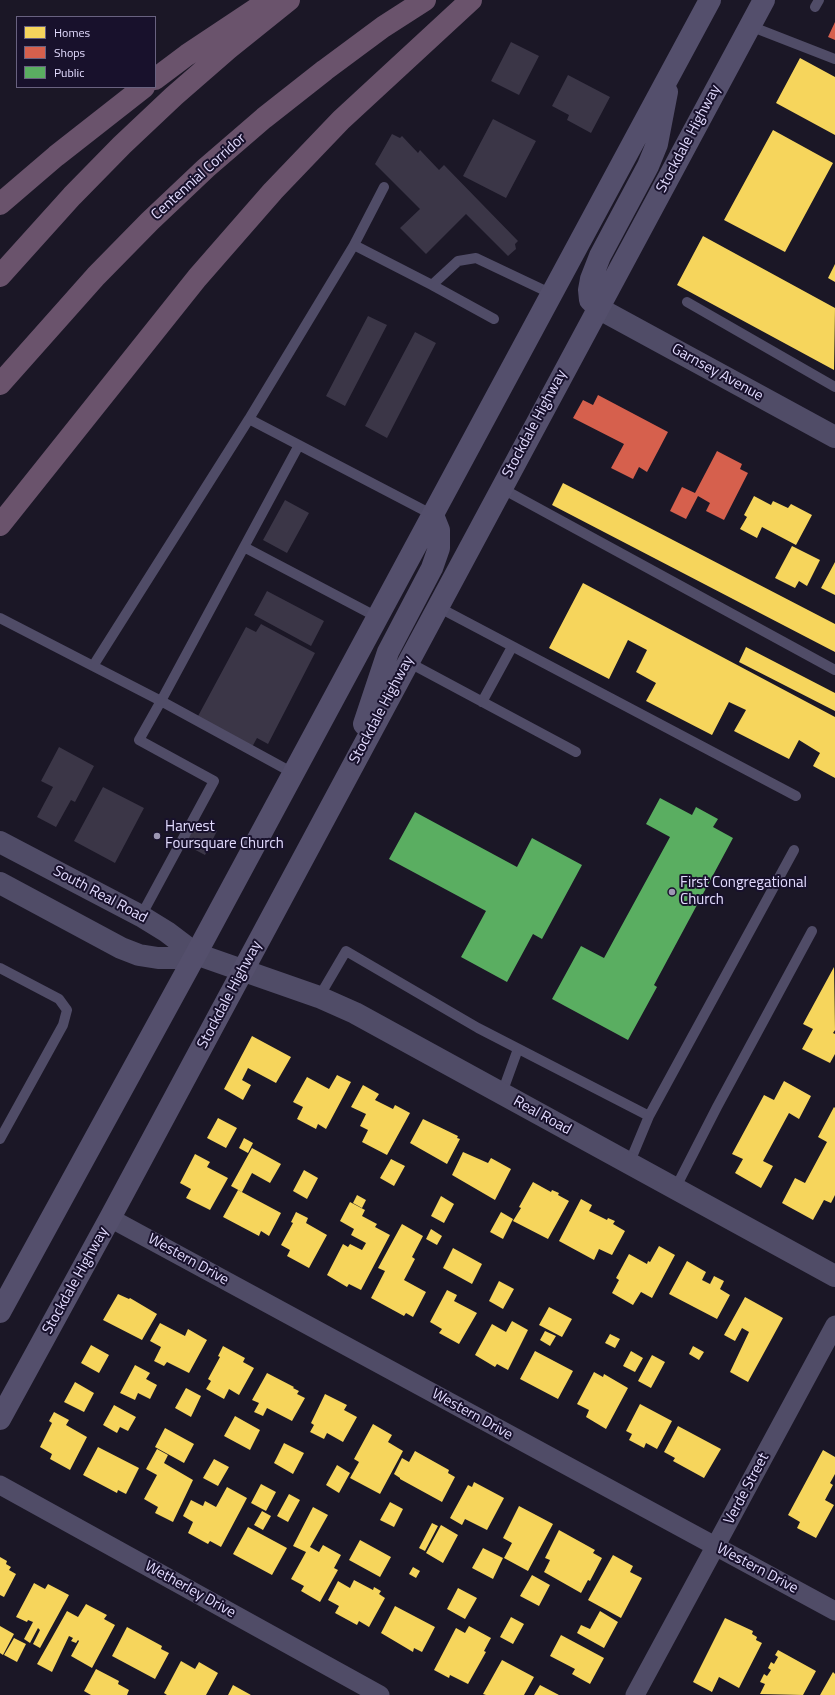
<!DOCTYPE html>
<html>
<head>
<meta charset="utf-8">
<style>
  body { margin:0 }
  #map { position:relative; width:835px; height:1695px; overflow:hidden; background:#1b1726; font-family:"Titillium Web",sans-serif }
  canvas { display:block }
  .legend { position:absolute; left:16px; top:16px; width:140px; height:72px; box-sizing:border-box; background:#18112c; border:1px solid #696280; margin:0; padding:5px 7px; list-style:none; font-size:12px; color:#e3dcff }
  .legend li { display:flex; align-items:center; gap:8px; height:20px }
  .legend b { width:20px; border:1px solid #696280 }
</style>
</head>
<body>
<div id="map">
<canvas width="835" height="1695"></canvas>
<ul class="legend">
<li><b style="height:11px;background:#f6d55c"></b>Homes</li>
<li><b style="height:11px;background:#d6604d"></b>Shops</li>
<li><b style="height:11px;background:#5aae61"></b>Public</li>
</ul>
</div>
<script>
const c = document.querySelector('canvas').getContext('2d');
c.lineJoin = 'round';
function fill(path, color) { c.fillStyle = color; c.fill(path, 'evenodd'); }
const shape = rows => new Path2D(rows.map(r => 'M' + r).join(''));
function strokePath(path, color, width, dash) { c.strokeStyle = color; c.lineWidth = width; c.lineCap = dash ? 'butt' : 'round'; c.setLineDash(dash || []); c.stroke(path); }
function write(font, color, halo, rows, align = 'center') {
  c.font = font + ' "Titillium Web",sans-serif'; c.lineWidth = 4; c.setLineDash([]); c.textBaseline = 'middle'; c.strokeStyle = halo; c.fillStyle = color; for (const [text, x, y, turn = 0] of rows) {
    c.save(); c.translate(x, y); c.rotate((+turn || 0) * Math.PI / 180); c.textAlign = isNaN(turn) ? turn : align; if (halo) c.strokeText(text, 0, 0); c.fillText(text, 0, 0); c.restore();
  }
}
const homes = shape([
  [800,58,835,77,835,135,776,103],
  [773,130,833,163,785,252,724,220],
  [703,236,835,308,834,370,677,285],
  [835,264,835,282,828,278],
  [563,483,835,624,835,652,552,505],
  [754,496,771,505,773,501,788,508,791,504,812,515,796,545,762,527,757,538,740,529,747,517,744,515],
  [792,546,820,560,807,586,799,581,795,588,775,578],
  [835,562,835,595,821,588],
  [583,583,835,717,835,778,813,766,820,753,799,740,789,759,734,731,746,710,729,702,712,735,646,701,656,683,636,672,647,650,628,640,609,679,549,648],
  [746,647,835,693,835,711,739,662],
  [834,967,835,1030,833,1033,835,1034,835,1054,830,1063,802,1049,813,1029,803,1024],
  [252,1036,291,1057,276,1083,248,1068,242,1080,251,1085,243,1100,224,1089],
  [337,1075,351,1082,326,1129,318,1124,316,1129,297,1119,303,1107,293,1102,307,1077,329,1089],
  [784,1081,811,1096,799,1119,789,1113,763,1161,773,1166,761,1188,735,1173,743,1159,732,1154,764,1095,774,1100],
  [363,1085,379,1094,375,1100,393,1109,395,1105,410,1113,387,1155,362,1142,368,1130,360,1126,366,1114,351,1107],
  [834,1107,835,1108,835,1195,831,1203,824,1200,813,1220,782,1203,795,1178,805,1183,827,1142,818,1137],
  [218,1118,237,1128,226,1148,207,1138],
  [423,1119,458,1136,457,1138,460,1139,447,1164,410,1143],
  [244,1138,253,1143,248,1153,239,1148],
  [252,1148,281,1164,270,1183,252,1173,242,1192,231,1186],
  [463,1152,488,1163,491,1158,511,1169,495,1200,452,1175],
  [195,1154,210,1162,207,1167,228,1178,210,1210,186,1198,191,1189,180,1183],
  [391,1159,405,1166,394,1186,380,1178],
  [304,1170,318,1178,307,1199,293,1191],
  [533,1182,551,1192,552,1190,559,1193,558,1195,569,1201,548,1239,513,1221,521,1208,519,1207],
  [238,1190,281,1213,269,1236,261,1231,259,1236,223,1217],
  [357,1195,366,1200,362,1208,353,1203],
  [441,1196,454,1204,444,1223,431,1216],
  [581,1199,592,1205,589,1211,607,1220,608,1218,615,1221,613,1224,625,1231,612,1255,599,1249,594,1260,559,1241],
  [350,1202,365,1210,362,1216,377,1224,375,1227,390,1235,361,1290,349,1284,347,1287,327,1275,343,1244,348,1247,350,1244,362,1250,366,1243,351,1235,354,1229,340,1221],
  [296,1212,308,1218,306,1223,327,1235,309,1268,287,1256,290,1250,281,1245,293,1223,291,1222],
  [501,1212,513,1219,503,1239,490,1232],
  [402,1224,423,1236,412,1257,415,1259,404,1280,426,1292,413,1317,406,1313,404,1316,371,1298,385,1271,378,1268],
  [431,1229,442,1236,437,1245,426,1239],
  [659,1246,675,1255,652,1298,641,1292,633,1305,612,1293,619,1280,616,1278,629,1254,647,1264,648,1261,650,1262],
  [453,1248,482,1264,472,1284,443,1268],
  [687,1261,706,1272,702,1280,710,1284,714,1276,724,1281,720,1289,730,1295,717,1319,669,1294],
  [499,1281,514,1289,503,1309,489,1301],
  [447,1290,457,1295,454,1301,477,1313,459,1344,439,1333,442,1329,430,1322],
  [118,1294,129,1299,130,1298,157,1314,142,1340,103,1320],
  [745,1297,783,1318,748,1382,730,1372,749,1332,742,1328,735,1341,724,1335],
  [549,1307,572,1319,562,1337,539,1325],
  [512,1321,528,1330,508,1370,497,1364,495,1367,475,1355,492,1324,506,1332],
  [160,1323,185,1336,188,1329,207,1340,189,1373,167,1362,164,1366,154,1361,161,1347,150,1341],
  [545,1331,556,1336,550,1346,540,1340],
  [610,1334,620,1339,615,1348,605,1343],
  [91,1345,109,1355,99,1373,81,1363],
  [223,1346,245,1358,243,1362,254,1368,239,1395,229,1389,224,1399,206,1389,211,1381,208,1379,220,1357,218,1356],
  [693,1346,704,1352,699,1360,689,1354],
  [535,1351,573,1371,558,1399,520,1379],
  [631,1351,643,1358,635,1372,623,1366],
  [652,1355,665,1362,651,1388,638,1381],
  [135,1365,150,1373,146,1379,157,1385,150,1399,138,1393,135,1400,120,1393],
  [594,1372,603,1377,604,1374,628,1388,606,1429,586,1417,589,1410,577,1404],
  [267,1373,294,1387,293,1388,299,1391,297,1394,305,1398,292,1421,267,1408,263,1416,254,1412,259,1403,252,1400],
  [75,1382,94,1393,84,1412,64,1402],
  [186,1388,201,1396,191,1417,175,1408],
  [325,1394,347,1405,344,1410,357,1417,343,1442,327,1433,324,1439,310,1432,314,1425,311,1423],
  [640,1404,672,1421,657,1449,646,1443,644,1448,629,1440,632,1434,626,1431],
  [114,1405,136,1417,128,1431,120,1427,117,1433,103,1425],
  [54,1412,69,1420,66,1425,87,1437,70,1470,50,1459,52,1454,40,1447,52,1423,49,1421],
  [235,1416,260,1430,250,1450,224,1436],
  [373,1424,392,1435,388,1442,403,1451,380,1494,350,1478,359,1462,354,1459],
  [678,1426,721,1449,704,1478,673,1461,675,1458,664,1452],
  [165,1428,194,1444,184,1463,155,1447],
  [284,1443,304,1453,293,1474,274,1463],
  [98,1447,139,1468,126,1494,118,1490,117,1493,83,1475],
  [157,1449,168,1455,164,1463,193,1480,173,1522,155,1513,158,1507,144,1499,157,1475,146,1469],
  [823,1450,835,1457,835,1474,830,1483,833,1485,825,1500,834,1505,816,1538,797,1528,800,1522,788,1515],
  [415,1451,449,1470,448,1473,455,1477,442,1502,400,1479,400,1478,394,1474,402,1458,409,1462],
  [214,1459,229,1467,218,1486,203,1478],
  [337,1465,350,1473,339,1493,326,1485],
  [474,1482,504,1498,487,1530,465,1519,462,1525,450,1518,468,1485,472,1487],
  [261,1484,276,1492,266,1511,251,1503],
  [227,1487,247,1498,221,1547,210,1541,208,1544,188,1533,193,1522,183,1516,191,1500,203,1506,205,1501,216,1507],
  [289,1494,300,1500,288,1522,277,1516],
  [390,1502,403,1509,394,1527,380,1520],
  [519,1506,553,1524,528,1571,504,1558,512,1543,503,1538],
  [313,1507,328,1515,310,1547,319,1552,323,1545,341,1555,334,1568,338,1570,320,1602,301,1591,304,1586,291,1579,306,1552,293,1546],
  [262,1511,271,1516,263,1530,254,1525],
  [432,1523,438,1526,425,1551,419,1548],
  [441,1525,458,1535,443,1563,426,1553],
  [248,1527,287,1548,272,1575,233,1554],
  [559,1530,595,1550,593,1553,602,1558,590,1581,588,1580,581,1593,544,1572,550,1560,545,1558],
  [360,1540,391,1557,380,1577,349,1560],
  [483,1548,503,1558,493,1579,472,1568],
  [613,1555,633,1566,630,1572,642,1578,621,1618,588,1600],
  [0,1557,7,1561,6,1564,11,1567,9,1570,16,1574,4,1597,0,1595],
  [413,1567,420,1571,416,1578,409,1574],
  [532,1575,550,1585,539,1606,520,1596],
  [354,1580,373,1590,374,1587,381,1591,379,1594,385,1598,369,1627,359,1621,357,1625,335,1613,339,1606,328,1600,338,1581,350,1588],
  [34,1583,45,1589,48,1584,69,1595,40,1648,33,1644,40,1630,38,1628,30,1643,24,1639,33,1622,28,1620,27,1622,16,1617],
  [458,1588,477,1598,465,1619,447,1609],
  [86,1604,107,1615,104,1619,115,1625,92,1668,71,1656,79,1641,78,1640,76,1643,71,1641,73,1638,69,1636,52,1672,37,1664,67,1611,78,1617],
  [395,1606,435,1627,422,1652,414,1648,413,1652,381,1633],
  [600,1611,618,1622,604,1648,577,1633,581,1625,590,1629],
  [511,1617,524,1624,513,1644,500,1637],
  [725,1618,753,1631,752,1634,757,1637,756,1640,762,1643,739,1688,719,1677,712,1692,693,1682],
  [0,1626,14,1634,3,1655,0,1653],
  [469,1626,491,1638,484,1651,486,1652,468,1684,450,1675,449,1678,434,1670,456,1628,465,1633],
  [127,1627,162,1646,161,1649,169,1653,155,1679,112,1656],
  [561,1635,604,1658,590,1684,572,1674,575,1669,550,1656],
  [14,1638,26,1644,17,1662,4,1655],
  [778,1650,816,1671,803,1695,760,1694,765,1684,760,1682,764,1674,767,1676,771,1670,768,1668,771,1662,774,1664,778,1657,775,1655],
  [502,1660,534,1677,524,1695,486,1695,483,1694],
  [181,1661,195,1669,199,1662,218,1673,206,1695,167,1695,164,1693],
  [96,1669,119,1681,118,1684,129,1690,127,1695,91,1695,84,1691],
  [833,1672,835,1674,835,1695,820,1695],
  [233,1685,251,1695,228,1695],
  [540,1685,559,1695,534,1695]
]);
const shops = shape([
  [835,22,835,40,828,37],
  [598,395,668,432,647,472,639,467,633,479,611,468,624,444,573,418,583,400,593,405],
  [717,451,742,464,740,469,748,473,724,520,706,511,710,503,698,496,686,519,670,511,682,487,695,493]
]);
const public = shape([
  [660,798,692,815,696,807,718,819,713,827,733,838,654,985,657,987,628,1040,552,999,581,946,604,958,670,837,646,824],
  [415,812,517,867,532,838,582,865,542,939,533,934,507,982,461,957,486,911,389,859]
]);
const building = shape([
  [511,42,539,56,519,95,491,81],
  [568,75,610,97,591,133,567,120,569,115,552,106],
  [493,119,536,141,506,198,463,176],
  [392,134,400,138,402,136,418,153,420,150,439,170,444,165,518,241,515,244,516,249,508,256,466,214,426,254,400,228,420,209,375,164],
  [368,316,387,325,345,406,326,396],
  [415,332,436,343,387,438,365,426],
  [285,500,309,513,287,553,263,540],
  [267,591,324,621,311,646,254,615],
  [261,624,315,653,268,744,257,738,252,747,197,718,246,627,256,632],
  [59,747,94,766,75,802,71,800,56,827,37,817,53,787,41,781],
  [103,787,144,808,115,863,74,841],
  [196,820,217,831,205,855,184,844]
]);
const service = shape([
  [815,7,819,0],
  [750,26,835,59],
  [384,187,354,245,432,285,458,261,476,258,552,294],
  [432,285,494,319],
  [687,302,835,387],
  [249,419,354,245],
  [501,488,835,670],
  [244,547,377,617],
  [438,607,796,796],
  [0,618,93,666,249,419,433,515],
  [408,662,576,752],
  [93,666,161,701,299,445],
  [482,702,512,647],
  [141,916,214,781,139,740,161,701,293,773],
  [0,968,59,999,67,1010,63,1025,0,1139],
  [319,997,346,951,478,1028,649,1116],
  [502,1093,518,1049],
  [629,1164,649,1116,794,850],
  [675,1189,717,1107,812,931]
]);
const minor = shape([
  [110,1218,835,1611],
  [0,1485,380,1695],
  [635,1695,835,1325]
]);
const tertiary = shape([
  [598,308,835,437],
  [0,842,141,916,167,932,196,954,319,997,355,1013,835,1276],
  [0,883,121,948,139,955,158,958,177,958,196,954]
]);
const secondary = shape([
  [598,308,590,300,589,290,591,279,600,256,648,166,657,144,667,92],
  [364,724,388,652,432,568,439,548,439,530,433,515],
  [0,1312,196,954,710,0],
  [0,1419,110,1218,764,0]
]);
const motorway = shape([
  [155,79,187,55,268,1],
  [0,204,56,156,144,87],
  [0,276,72,196,122,145,174,96,228,49,289,0],
  [0,384,96,276,150,221,206,168,264,118,325,70,383,27,425,0],
  [0,525,197,278,273,191,341,120,471,0]
]);
const markers = [
  [157,836,4,"#9d97b3"],
  [672,892,4,"#9d97b3"]
];
const streetNames = [
  ["Stockdale Highway",689,139,-62],
  ["Centennial Corridor",199,177,-42],
  ["Garnsey Avenue",717,373,29],
  ["Stockdale Highway",535,424,-62],
  ["Stockdale Highway",382,710,-62],
  ["South Real Road",100,895,28],
  ["Stockdale Highway",230,995,-62],
  ["Real Road",542,1116,29],
  ["Western Drive",188,1260,29],
  ["Stockdale Highway",76,1281,-61],
  ["Western Drive",472,1415,29],
  ["Verde Street",747,1489,-62],
  ["Western Drive",757,1569,28],
  ["Wetherley Drive",190,1590,29]
];
const poiNames = [
  ["Harvest",165,827],
  ["Foursquare Church",165,844],
  ["First Congregational",680,883],
  ["Church",680,900]
];
fill(homes, '#f6d55c');
fill(shops, '#d6604d');
fill(public, '#5aae61');
fill(building, '#3b3647');
strokePath(service, '#504c67', 10);
strokePath(minor, '#504c67', 19);
strokePath(tertiary, '#504c67', 22);
strokePath(secondary, '#544f6c', 22);
strokePath(motorway, '#6a536c', 22);
for (const [x, y, r, color] of markers) { const dot = new Path2D(); dot.arc(x, y, r, 0, 2 * Math.PI); c.fillStyle = color; c.fill(dot); strokePath(dot, '#18112c', 1.5); }
write('15px', '#e3dcff', '#18112c', streetNames);
write('15px', '#e3dcff', '#18112c', poiNames, 'left');
</script>
</body>
</html>
